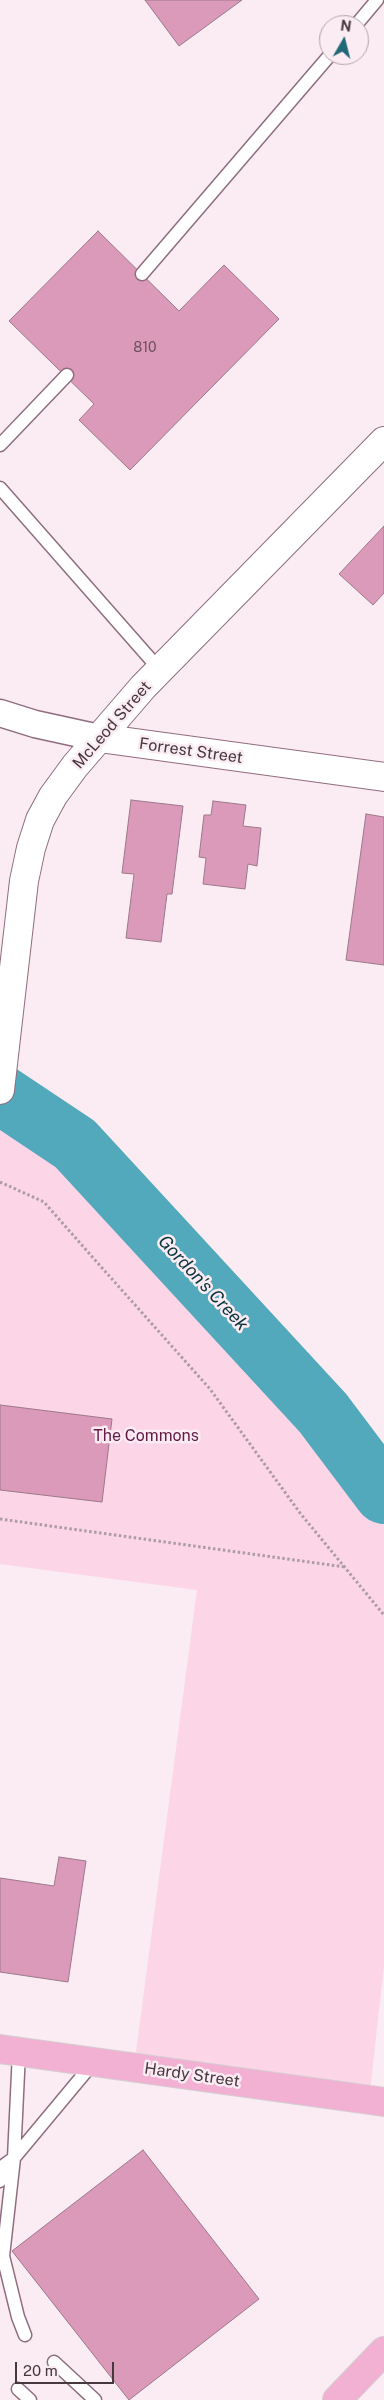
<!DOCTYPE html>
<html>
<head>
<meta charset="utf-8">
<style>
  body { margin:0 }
  #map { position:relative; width:384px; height:2400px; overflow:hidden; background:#fbebf3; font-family:"Public Sans",sans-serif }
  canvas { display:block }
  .north { position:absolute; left:319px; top:15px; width:50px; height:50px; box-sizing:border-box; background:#fbebf3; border:1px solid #b3a3ab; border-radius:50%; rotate:8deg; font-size:14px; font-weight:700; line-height:20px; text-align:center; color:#47373e }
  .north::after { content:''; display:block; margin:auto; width:18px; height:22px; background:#226977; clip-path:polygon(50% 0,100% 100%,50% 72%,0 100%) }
  .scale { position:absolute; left:15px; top:2362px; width:99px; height:22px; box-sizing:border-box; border:2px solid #47373e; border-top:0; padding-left:6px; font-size:15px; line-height:18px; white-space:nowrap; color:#47373e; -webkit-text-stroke:4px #fbebf3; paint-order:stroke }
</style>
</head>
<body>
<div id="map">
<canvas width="384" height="2400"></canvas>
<div class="north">N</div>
<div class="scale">20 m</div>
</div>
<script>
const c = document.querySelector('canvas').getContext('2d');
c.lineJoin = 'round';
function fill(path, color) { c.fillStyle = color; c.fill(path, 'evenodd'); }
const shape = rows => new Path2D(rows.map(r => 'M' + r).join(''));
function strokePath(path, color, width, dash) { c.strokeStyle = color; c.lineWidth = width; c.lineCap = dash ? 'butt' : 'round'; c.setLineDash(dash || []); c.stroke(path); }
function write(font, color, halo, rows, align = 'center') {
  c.font = font + ' "Public Sans",sans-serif'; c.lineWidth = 5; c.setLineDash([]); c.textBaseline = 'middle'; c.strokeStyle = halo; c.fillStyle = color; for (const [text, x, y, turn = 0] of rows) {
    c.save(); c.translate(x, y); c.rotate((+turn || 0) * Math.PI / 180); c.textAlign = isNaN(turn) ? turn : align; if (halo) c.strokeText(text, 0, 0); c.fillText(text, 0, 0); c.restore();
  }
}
const green = shape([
  [0,1094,75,1144,323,1413,384,1494,384,1965,369,2100,134,2067,197,1590,0,1564]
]);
const river = shape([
  [0,1094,75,1144,323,1413,384,1494]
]);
const building = shape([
  [145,0,242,0,179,46,145,0],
  [98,231,179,311,224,265,279,319,130,470,79,420,94,404,9,321,98,231],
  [384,526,384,593,373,605,339,574,384,526],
  [131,800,183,806,172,894,167,894,161,942,126,938,134,874,122,873,131,800],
  [213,801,246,805,243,826,261,828,257,866,248,864,245,889,203,884,206,858,199,857,204,815,211,815,213,801],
  [366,814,384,817,384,965,346,960,366,814],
  [0,1405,112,1419,102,1502,0,1490,0,1405],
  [59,1857,86,1861,68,1982,0,1972,0,1878,54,1886,59,1857],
  [143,2150,259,2299,129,2400,12,2251,143,2150]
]);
const path = shape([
  [0,1182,44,1202,95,1260,210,1389,300,1513,384,1615],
  [0,1519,345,1567]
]);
const lane = shape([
  [356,25,377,0],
  [142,274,330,55],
  [0,445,67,375],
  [0,488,160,670],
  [14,2158,3,2256,18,2317,25,2335],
  [0,2168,14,2158,94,2062],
  [0,2181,14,2158,19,2052],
  [54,2362,95,2400],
  [18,2389,30,2400]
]);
const street = shape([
  [0,713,35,724,99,738]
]);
const secondary = shape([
  [99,738,384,777],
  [0,1090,24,881,31,848,40,820,53,796,75,766,143,687,384,441]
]);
const primary = shape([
  [0,2049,384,2102],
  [337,2400,384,2351]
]);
const numberNames = [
  ["810",145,348]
];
const streetNames = [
  ["McLeod Street",112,725,-49],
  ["Forrest Street",191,751,8],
  ["Hardy Street",192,2075,8]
];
const parkNames = [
  ["The Commons",146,1436]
];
const waterNames = [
  ["Gordon's Creek",203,1283,47]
];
fill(green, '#fcd5e7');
strokePath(river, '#52a9bb', 60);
fill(building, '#db9aba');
strokePath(building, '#9c798a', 1);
strokePath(lane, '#906d7e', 15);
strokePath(street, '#906d7e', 29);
strokePath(secondary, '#906d7e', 30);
strokePath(primary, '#d3cfd1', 30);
strokePath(path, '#ac9ca4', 3, [2.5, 2.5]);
strokePath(lane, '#fff', 12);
strokePath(street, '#fff', 26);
strokePath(secondary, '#fff', 28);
strokePath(primary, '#f2b0d3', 28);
write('14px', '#6c505d', null, numberNames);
write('16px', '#47373e', '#fbebf3', streetNames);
write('16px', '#651a46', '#fbebf3', parkNames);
write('italic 18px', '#09343c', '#fbebf3', waterNames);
</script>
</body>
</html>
